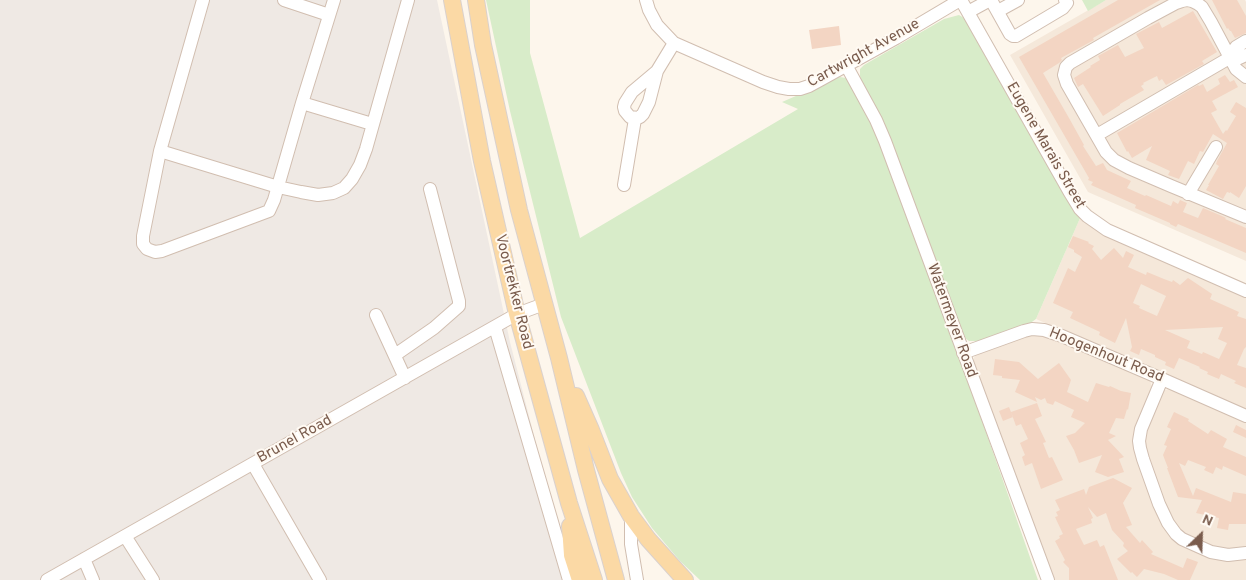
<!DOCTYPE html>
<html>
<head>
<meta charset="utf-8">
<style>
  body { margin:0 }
  #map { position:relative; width:1246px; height:580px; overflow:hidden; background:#fdf6ec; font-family:Overpass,sans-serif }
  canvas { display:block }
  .north { position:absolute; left:1176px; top:510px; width:50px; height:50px; -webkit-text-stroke:4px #fffaf3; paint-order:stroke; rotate:24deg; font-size:14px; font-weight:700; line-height:20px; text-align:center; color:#7a5c4d }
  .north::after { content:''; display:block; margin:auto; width:18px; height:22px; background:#7a5c4d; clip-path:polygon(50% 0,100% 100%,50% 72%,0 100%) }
</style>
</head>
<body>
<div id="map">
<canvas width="1246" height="580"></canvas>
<div class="north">N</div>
</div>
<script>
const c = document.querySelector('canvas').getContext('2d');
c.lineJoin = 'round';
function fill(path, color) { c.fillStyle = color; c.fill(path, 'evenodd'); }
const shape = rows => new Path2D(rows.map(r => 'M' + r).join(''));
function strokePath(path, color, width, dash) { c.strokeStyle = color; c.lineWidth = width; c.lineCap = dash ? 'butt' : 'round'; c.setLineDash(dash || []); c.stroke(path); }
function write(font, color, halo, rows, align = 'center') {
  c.font = font + ' Overpass,sans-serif'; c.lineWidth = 4; c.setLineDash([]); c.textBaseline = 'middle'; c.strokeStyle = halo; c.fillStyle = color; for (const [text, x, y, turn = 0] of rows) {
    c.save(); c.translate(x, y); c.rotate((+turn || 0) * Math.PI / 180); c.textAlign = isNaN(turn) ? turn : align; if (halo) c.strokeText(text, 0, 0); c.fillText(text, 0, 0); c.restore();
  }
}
const residential = shape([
  [1106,0,1245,0,1246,2,1246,261,1088,192,1010,55],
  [1081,216,1246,295,1246,410,1036,319],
  [1036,332,1148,378,1151,383,1152,387,1137,429,1169,532,1246,557,1246,580,1054,580,973,361,975,355],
  [1172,388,1246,420,1246,548,1233,551,1214,547,1183,533,1178,528,1169,513,1145,449,1145,435,1162,391]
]);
const industrial = shape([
  [0,0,437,0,510,342,571,580,0,580]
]);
const green = shape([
  [486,0,530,0,530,53,580,238,798,109,782,102,840,77,846,78,851,82,882,141,956,347,1038,580,700,580,680,561,652,528,632,497,621,473,561,317,510,111],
  [1082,0,1106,0,1088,11],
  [959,15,964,18,1081,216,1036,319,1029,324,978,341,969,341,965,338,960,329,884,122,862,83,860,76,860,69,864,65,944,19]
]);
const building = shape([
  [1118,0,1160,0,1093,38,1094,40,1061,58,1062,60,1059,63,1043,73,1069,118,1084,145,1083,146,1096,166,1103,163,1107,170,1131,181,1127,188,1145,196,1146,195,1171,206,1173,201,1178,204,1180,200,1187,203,1183,212,1198,218,1203,208,1222,216,1226,218,1225,219,1246,228,1246,253,1178,224,1176,227,1170,224,1170,223,1135,208,1136,205,1091,185,1093,182,1088,180,1089,178,1023,64,1019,57],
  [1212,0,1237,0,1246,16,1246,33,1235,38,1231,31,1230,31,1228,28,1227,29],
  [1193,11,1217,52,1202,61,1204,64,1166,85,1162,79,1159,81,1157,76,1143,83,1144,84,1141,86,1144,90,1120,104,1120,105,1103,116,1083,84,1078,87,1074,78,1091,67,1090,66,1100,60,1098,56,1118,45,1125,57,1144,48,1136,34,1159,22,1162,28],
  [839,26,841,45,812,49,809,30],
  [1225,75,1230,82,1234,80,1238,87,1212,101,1217,110,1211,113,1223,134,1226,130,1227,131,1236,116,1230,112,1236,102,1246,108,1246,186,1239,198,1230,192,1230,193,1227,192,1223,199,1206,190,1209,185,1208,185,1219,166,1216,164,1217,161,1227,143,1213,134,1203,152,1200,151,1194,164,1188,161,1179,179,1168,175,1170,171,1146,160,1152,146,1132,158,1128,151,1127,152,1117,133,1198,85,1199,86,1203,84,1207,92,1220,84,1218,79],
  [1073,236,1089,242,1088,243,1094,246,1092,249,1101,260,1114,248,1123,258,1126,251,1134,255,1128,267,1146,275,1147,272,1164,279,1172,282,1173,280,1180,285,1188,278,1212,294,1210,299,1239,312,1237,316,1246,319,1246,347,1244,349,1237,365,1246,368,1246,388,1234,383,1236,381,1221,374,1219,379,1207,374,1208,372,1199,368,1200,367,1179,358,1174,369,1165,365,1166,362,1155,357,1155,355,1141,349,1139,355,1130,351,1132,347,1126,318,1115,343,1099,335,1100,332,1070,318,1073,312,1053,303,1068,268,1075,272,1082,257,1074,252,1074,250,1068,247],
  [1141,284,1166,296,1157,316,1139,308,1140,306,1133,303],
  [1223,327,1218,339,1227,343,1219,359,1203,352,1202,354,1187,348,1190,341,1165,330],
  [995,359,1019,362,1038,379,1059,363,1071,380,1067,392,1088,402,1096,383,1109,387,1110,386,1121,391,1131,393,1128,410,1127,409,1124,419,1116,418,1109,433,1116,436,1108,440,1124,457,1119,459,1124,472,1108,477,1095,472,1102,455,1079,463,1074,450,1066,436,1075,433,1085,423,1071,417,1074,410,1055,401,1053,405,1047,403,1045,398,1041,400,1035,397,1037,402,1015,392,1020,380,1002,378,1002,376,993,375],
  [1037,403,1042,416,1035,419,1046,442,1043,443,1049,458,1052,457,1063,480,1041,489,1032,463,1025,466,1022,457,1025,455,1020,443,1028,439,1021,424,1016,426,1011,412],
  [1009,407,1013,417,1003,421,999,411],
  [1174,412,1189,419,1188,421,1208,434,1211,430,1227,439,1223,447,1246,457,1246,476,1223,466,1222,470,1216,467,1213,474,1204,470,1206,467,1188,460,1185,466,1179,463,1193,496,1196,488,1231,502,1233,492,1246,494,1246,524,1229,524,1228,530,1217,528,1219,518,1196,513,1202,500,1178,497,1167,468,1168,468,1163,455,1167,446,1164,445,1171,429,1167,427],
  [1236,425,1246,430,1246,438,1233,432],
  [1113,478,1132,488,1123,503,1132,525,1126,527,1140,543,1142,540,1153,552,1151,554,1183,568,1187,558,1198,562,1190,580,1178,580,1164,574,1144,569,1137,577,1132,572,1131,573,1117,559,1128,551,1123,546,1124,543,1112,530,1106,513,1097,517,1088,507,1093,518,1091,519,1092,523,1076,529,1084,545,1097,540,1100,547,1104,545,1118,580,1069,580,1069,568,1063,562,1065,560,1055,541,1060,538,1059,536,1063,534,1055,517,1058,516,1056,512,1060,510,1055,500,1084,489,1086,495,1089,487]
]);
const minor = shape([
  [203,0,160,151,143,236,143,244,147,249,155,252,162,251,269,211,274,200,302,103,334,0],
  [284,0,329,15],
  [646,0,649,10,657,25,674,43,763,82,778,87,789,89,800,89,809,86,820,80,896,38,960,0],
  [961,0,1069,191,1080,209,1087,216,1107,230,1246,291],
  [991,0,1010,34,1013,36,1016,36,1063,8,1067,3,1065,0],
  [998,11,1018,0],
  [968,12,990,0],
  [1231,57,1233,51,1236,47,1246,41],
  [846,65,876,120,885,141,1048,580],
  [657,71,632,92,625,103,624,107,625,111,630,117,638,118,640,117,643,114,649,102,657,71,674,43],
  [1246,77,1236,69,1211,22,1202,7,1198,4,1192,1,1187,0,1182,1,1176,3,1148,18,1070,63,1066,67,1064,75,1067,84,1106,152,1114,160,1129,168,1171,186,1246,217],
  [302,103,372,124],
  [1097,135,1231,57,1237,59,1246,55],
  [160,151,278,187,301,192,318,195,333,193,344,188,352,179,360,165,366,149,408,0],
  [624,185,635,119],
  [1188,194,1216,147],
  [376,315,405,378],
  [495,327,569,580],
  [963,353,1024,331,1032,329,1044,330,1062,336,1162,379,1246,416],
  [395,355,434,328,459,306,459,301,430,189],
  [1162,379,1141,429,1139,441,1140,448,1143,459,1159,504,1168,523,1176,534,1182,539,1211,552,1228,555,1246,553],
  [253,464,320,580],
  [631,516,631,544,637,580],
  [125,536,153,580],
  [84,559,93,580],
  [47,580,517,314,544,304]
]);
const major = shape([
  [452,0,482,161,517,314,569,503,594,580],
  [476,0,483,45,519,210,559,358,586,470,616,580],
  [576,396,591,430,610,479,631,516,648,539,685,580],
  [570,526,572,555,580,580]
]);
const streetNames = [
  ["Cartwright Avenue",864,54,-29],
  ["Eugene Marais Street",1045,146,60],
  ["Voortrekker Road",513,292,76],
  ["Watermeyer Road",951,321,70],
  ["Hoogenhout Road",1106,356,22],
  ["Brunel Road",295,440,-29]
];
fill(residential, '#f5e8da');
fill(industrial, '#efe9e4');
fill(green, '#d8ecc9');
fill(building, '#f3d5c3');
strokePath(minor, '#d1beb0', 14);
strokePath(major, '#dad1cd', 18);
strokePath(minor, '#fff', 12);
strokePath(major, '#fbd9a5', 16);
write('15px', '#7a5c4d', '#fffaf3', streetNames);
</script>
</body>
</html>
